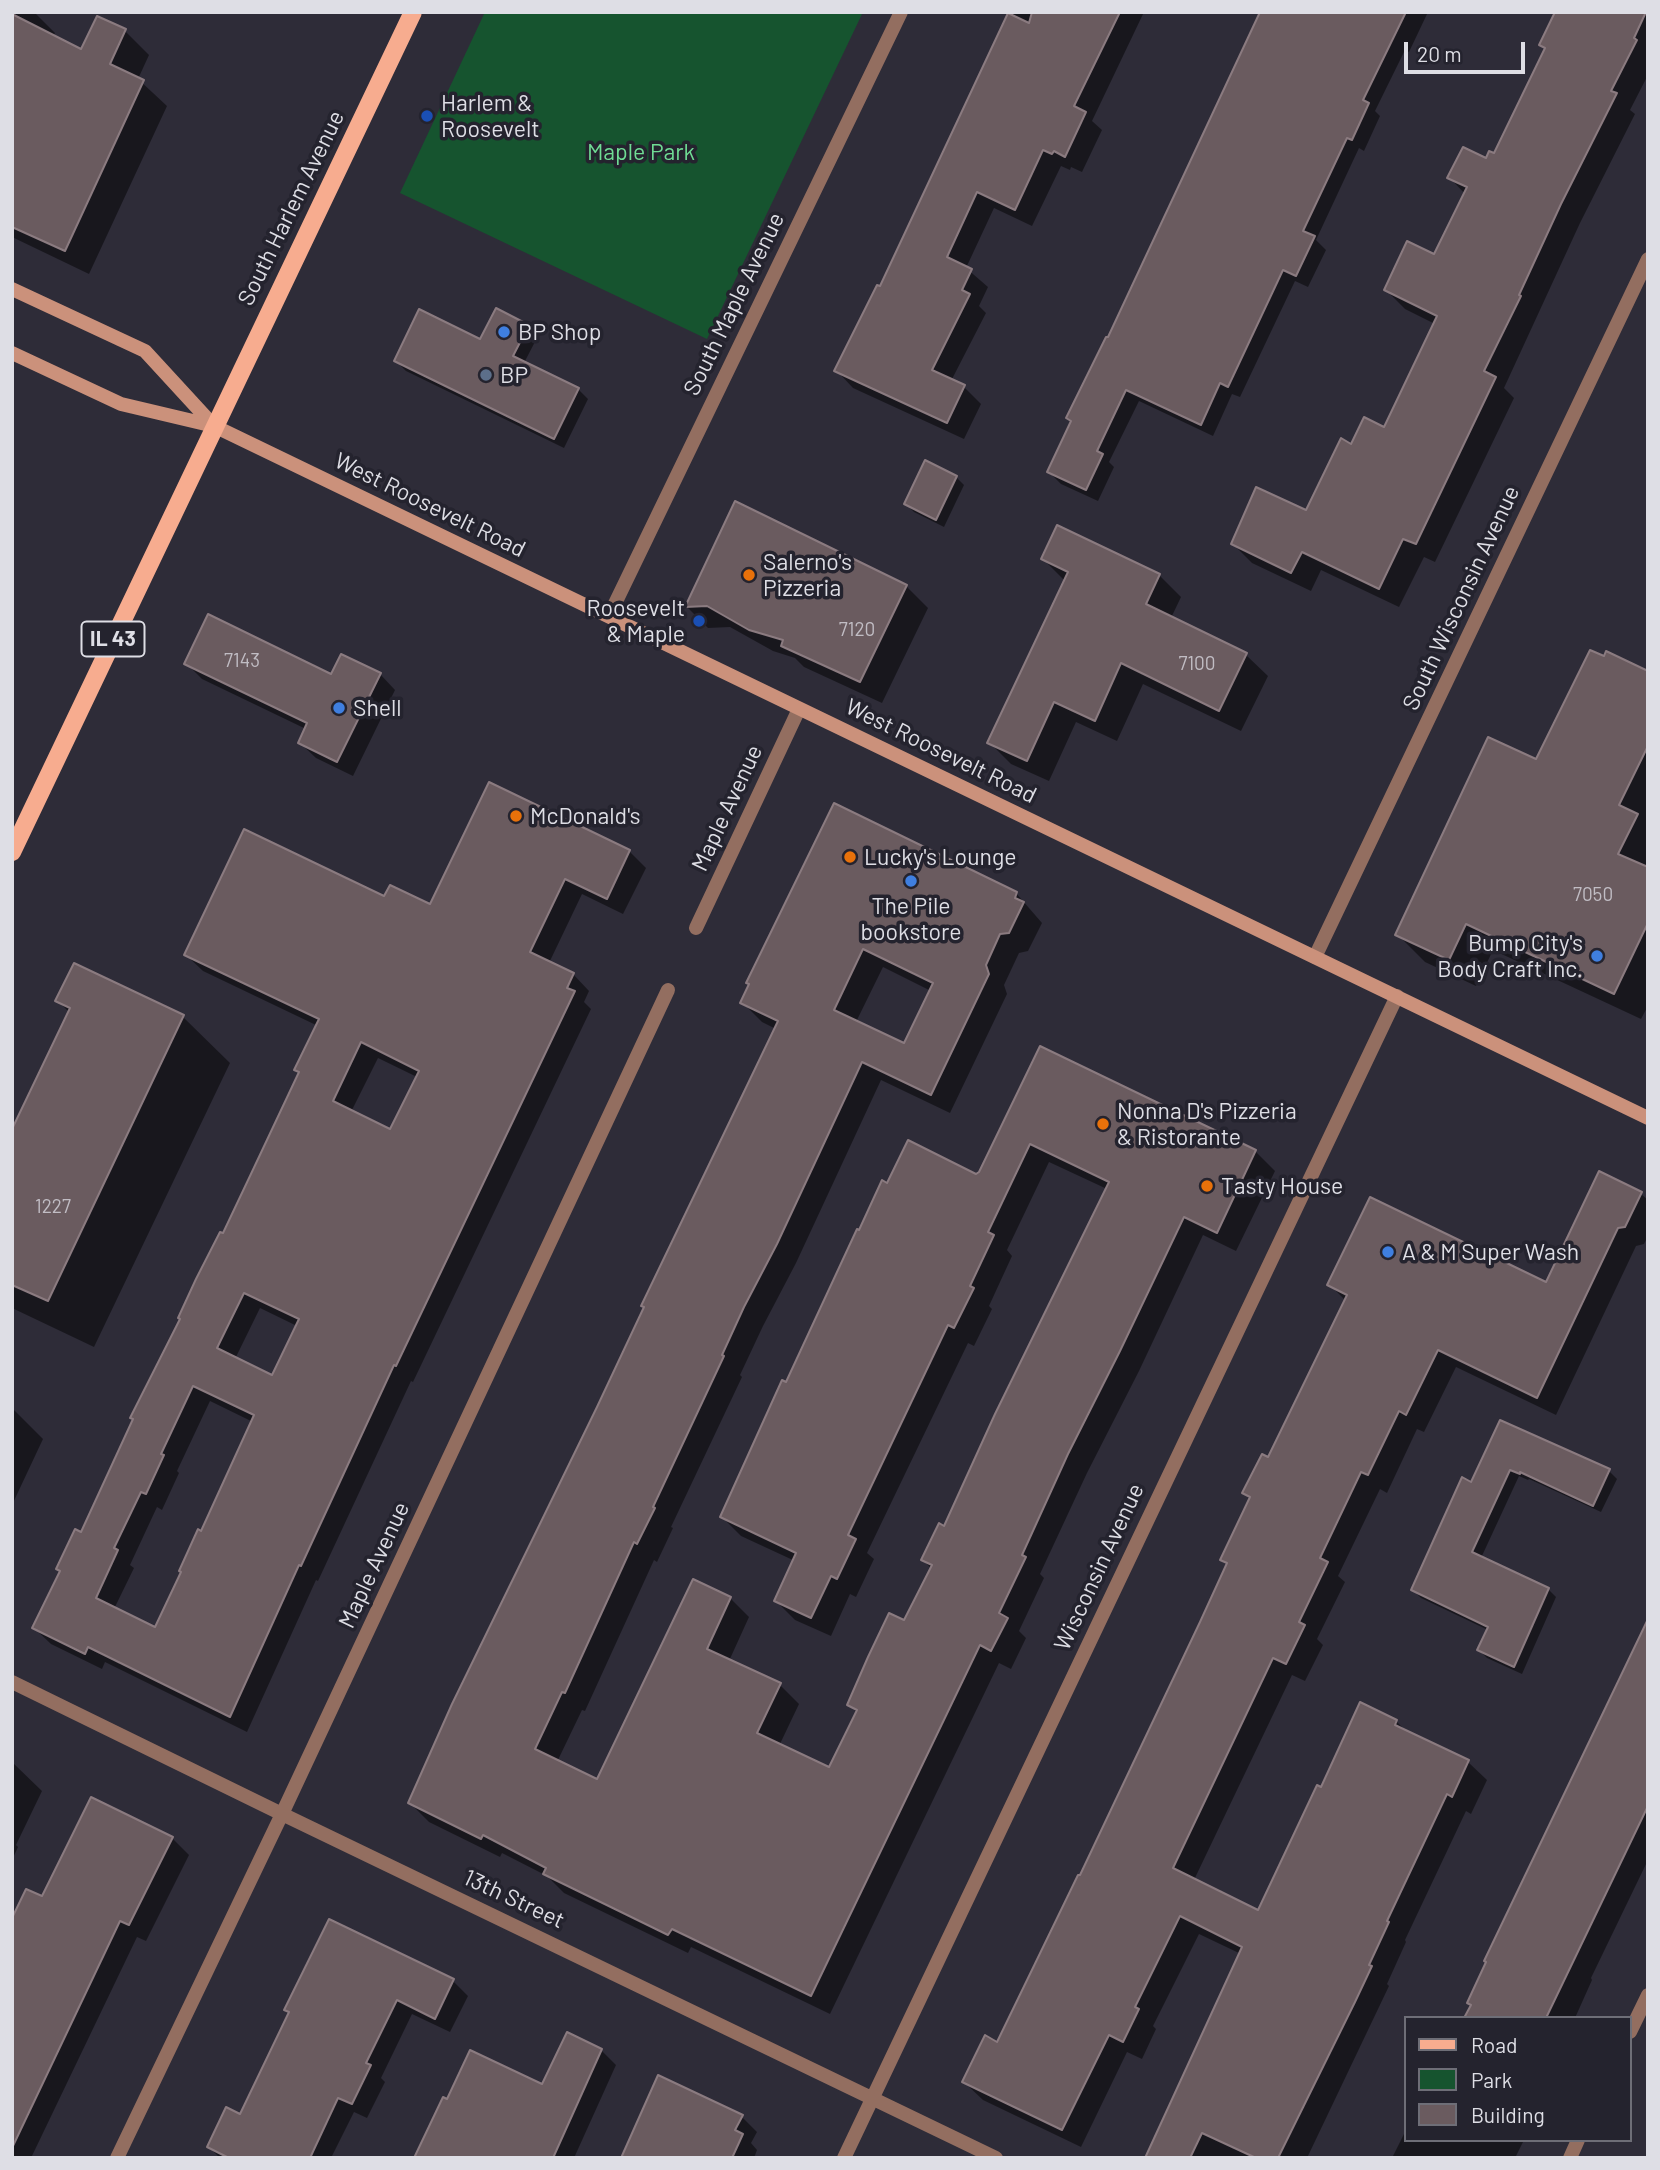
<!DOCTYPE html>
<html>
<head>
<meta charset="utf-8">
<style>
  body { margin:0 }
  #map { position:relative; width:1660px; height:2170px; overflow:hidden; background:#2e2c38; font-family:Barlow,sans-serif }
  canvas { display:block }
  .frame { position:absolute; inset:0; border:14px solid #dedee5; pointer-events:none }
  .legend { position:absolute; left:1404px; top:2016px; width:228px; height:126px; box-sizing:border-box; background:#24232e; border:2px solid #6e6e77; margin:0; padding:9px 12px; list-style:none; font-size:21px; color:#dedee5 }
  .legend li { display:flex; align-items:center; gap:14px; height:35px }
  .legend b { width:35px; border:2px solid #6e6e77 }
  .scale { position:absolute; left:1404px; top:42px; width:121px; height:32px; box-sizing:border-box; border:4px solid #dedee5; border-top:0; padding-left:9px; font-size:21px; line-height:24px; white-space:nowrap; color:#dedee5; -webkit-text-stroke:5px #24232e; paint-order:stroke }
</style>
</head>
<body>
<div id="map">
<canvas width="1660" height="2170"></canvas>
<div class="frame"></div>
<ul class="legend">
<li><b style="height:9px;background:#f7ac8f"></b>Road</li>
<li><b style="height:19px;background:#16542f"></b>Park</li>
<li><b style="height:19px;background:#6a5b5f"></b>Building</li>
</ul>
<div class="scale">20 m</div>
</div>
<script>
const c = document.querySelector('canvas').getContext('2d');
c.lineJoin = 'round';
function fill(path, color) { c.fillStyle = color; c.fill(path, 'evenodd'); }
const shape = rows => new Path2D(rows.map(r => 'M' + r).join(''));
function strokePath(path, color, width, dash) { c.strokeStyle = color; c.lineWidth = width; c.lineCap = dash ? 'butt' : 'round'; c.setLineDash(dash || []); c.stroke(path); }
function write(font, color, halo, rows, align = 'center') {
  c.font = font + ' Barlow,sans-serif'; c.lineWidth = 7; c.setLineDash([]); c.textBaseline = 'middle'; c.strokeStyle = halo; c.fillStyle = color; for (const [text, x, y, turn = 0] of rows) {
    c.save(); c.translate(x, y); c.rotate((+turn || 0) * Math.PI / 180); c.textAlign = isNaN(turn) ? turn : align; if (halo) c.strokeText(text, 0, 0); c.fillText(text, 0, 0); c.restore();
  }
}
const green = shape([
  [485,12,863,12,707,339,400,193]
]);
const shadow = shape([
  [12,12,34,12,55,33,53,37,82,52,125,31,149,55,138,79,167,106,89,274,12,237],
  [1010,12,1144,12,1092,121,1102,130,1082,172,1071,167,1070,170,1061,166,1032,226,994,208,966,268,988,287,979,306,986,313,951,381,964,387,981,404,964,439,853,388,837,371,881,288],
  [1263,12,1428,12,1409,52,1405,50,1375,111,1380,116,1364,151,1359,148,1316,240,1326,250,1308,287,1295,281,1240,397,1232,394,1213,436,1139,401,1109,462,1114,467,1098,501,1061,484,1049,472,1072,423,1068,418,1108,340],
  [1557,12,1648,12,1648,75,1630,110,1635,114,1580,223,1504,388,1514,398,1435,562,1424,557,1399,607,1321,570,1311,591,1252,563,1233,544,1307,512,1352,446,1385,429,1435,324,1405,309,1386,290,1435,256,1465,194,1450,178,1495,156,1546,49,1541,45],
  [528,326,538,336,524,363,578,389,588,399,564,448,406,371,396,361,481,341],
  [956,477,964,485,944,527,914,512,906,504],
  [1043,559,1159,575,1181,597,1171,618,1246,655,1268,676,1241,731,1143,684,1117,741,1076,722,1049,781,1011,764,989,742,1066,582],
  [906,586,928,608,882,703,804,667,795,658,773,651,730,627,708,628,687,607],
  [186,663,332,676,380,674,395,690,353,776,316,758,300,743,306,729,202,679],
  [1648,673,1648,1006,1641,1019,1493,950,1476,986,1425,962,1397,934,1537,761],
  [490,785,629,851,646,868,623,914,582,894,549,963,573,974,589,991,584,1002,591,1009,413,1382,411,1381,318,1581,316,1580,247,1732,105,1662,102,1669,51,1644,34,1628,82,1534,224,1236,300,1073,296,1069,318,1026,203,971,186,955,385,898,430,906],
  [378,1058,417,1077,391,1131,351,1112],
  [260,1308,297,1326,273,1378,235,1359],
  [210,1401,253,1422,156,1629,114,1609,134,1568,130,1565,157,1507,162,1510,179,1473,177,1471],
  [1016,893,1042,923,1028,951,1019,953,1004,985,1007,994,950,1113,881,1080,796,1263,763,1326,740,1375,742,1377,671,1527,673,1528,657,1562,654,1560,585,1711,582,1710,557,1762,598,1781,730,1598,749,1617,729,1661,780,1685,799,1704,779,1746,830,1770,857,1713,849,1704,905,1622,932,1569,923,1560,945,1528,1107,1189,1049,1162,1007,1250,1012,1256,989,1306,992,1309,974,1346,968,1343,867,1553,874,1559,856,1597,850,1594,831,1636,795,1620,776,1601,795,1561,741,1536,722,1517,860,1233,888,1185,981,1173,1040,1049,1255,1151,1275,1171,1236,1251,1203,1235,1139,1371,1087,1473,1040,1574,1044,1578,1019,1631,1026,1638,1011,1669,999,1663,830,2014,691,1947,688,1953,564,1893,547,1876,502,1853,500,1857,429,1822,410,1803,776,1029,762,1022,742,1002,751,985],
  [883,967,931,991,905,1046,856,1022],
  [74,965,183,1017,230,1063,94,1347,12,1308,12,1133,70,1013,57,1000],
  [1641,1194,1648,1200,1648,1236,1644,1244,1636,1246,1556,1415,1456,1367,1424,1432,1417,1429,1387,1493,1380,1489,1338,1576,1345,1582,1317,1639,1323,1645,1305,1681,1292,1675,1194,1880,1259,1912,1322,1789,1361,1705,1396,1721,1409,1734,1468,1762,1487,1780,1471,1814,1466,1811,1405,1940,1406,1942,1387,1984,1389,1986,1307,2158,1147,2158,1241,1954,1199,1934,1153,2026,1156,2029,1142,2059,1127,2052,1081,2147,983,2100,964,2082,998,2044,1080,1878,1228,1565,1222,1559,1251,1500,1244,1493,1269,1459,1346,1301,1330,1285,1547,1284],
  [12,1408,43,1439,12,1505],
  [1501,1422,1609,1471,1617,1479,1601,1512,1529,1479,1528,1480,1519,1476,1481,1558,1548,1589,1556,1597,1522,1674,1487,1658,1479,1650,1488,1630,1421,1598,1413,1590,1472,1484],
  [1648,1624,1648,1860,1591,1978,1592,1980,1575,2018,1466,2018],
  [12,1762,42,1791,16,1845,18,1847,12,1860],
  [172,1838,189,1855,146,1941,137,1937,31,2158,12,2158,12,1921,43,1898],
  [453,1981,468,1996,450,2032,412,2014,381,2078,385,2082,367,2118,354,2112,331,2158,220,2158,209,2147,241,2116,290,2014,286,2010],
  [601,2050,616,2065,574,2158,415,2158,447,2101,543,2086],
  [742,2117,757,2132,751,2143,757,2150,754,2158,622,2158],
  [1404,2134,1406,2140,1524,2140,1515,2158,1392,2158]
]);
const building = shape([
  [1032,12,1120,12,1074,106,1086,112,1065,157,1054,151,1052,154,1043,150,1015,210,977,192,947,257,972,269,962,290,970,294,932,370,965,385,947,423,834,371,877,285,880,286,1008,13,1029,23,1032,12],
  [1260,12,1406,12,1363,100,1369,103,1352,140,1347,138,1303,231,1315,236,1296,276,1283,270,1228,387,1220,383,1201,425,1126,390,1097,451,1103,454,1086,490,1047,472,1071,421,1066,418,1106,337,1108,337,1260,12],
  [1555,12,1646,12,1634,38,1637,40,1611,91,1617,93,1561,204,1519,295,1521,296,1484,371,1496,377,1416,544,1403,539,1379,589,1302,552,1291,573,1231,544,1256,487,1306,510,1341,438,1351,444,1364,417,1384,427,1437,316,1384,290,1407,241,1434,254,1467,187,1447,178,1463,147,1486,158,1489,151,1494,153,1545,48,1539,45,1555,12],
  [12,14,81,49,97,16,126,29,110,64,144,80,65,251,12,227,12,14],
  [496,308,529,325,513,356,579,388,554,439,394,361,419,309,480,339,496,308],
  [925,460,957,476,936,520,904,504,925,460],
  [735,501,907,585,860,682,781,646,783,640,749,630,707,606,685,607,735,501],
  [1057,525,1160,574,1146,604,1247,653,1219,711,1121,663,1095,721,1054,702,1027,761,987,743,1068,572,1041,559,1057,525],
  [208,614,331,674,341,654,381,673,337,762,298,743,307,723,184,664,208,614],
  [1590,650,1604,656,1606,651,1648,671,1648,746,1619,805,1638,814,1618,854,1648,867,1648,923,1614,994,1466,924,1449,960,1395,935,1488,737,1536,759,1590,650],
  [489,782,630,850,607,899,565,879,530,952,574,973,567,988,575,991,396,1366,394,1365,301,1566,299,1565,230,1717,88,1647,85,1654,32,1628,60,1571,56,1569,75,1529,81,1532,133,1419,130,1418,180,1319,178,1318,196,1279,220,1232,223,1233,250,1176,299,1072,294,1070,319,1019,184,955,244,829,384,896,390,885,430,904,489,782],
  [361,1042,419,1071,390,1129,333,1101,361,1042],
  [244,1293,299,1319,272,1375,217,1348,244,1293],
  [193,1386,254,1415,201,1531,198,1529,179,1571,181,1572,155,1627,96,1598,118,1550,114,1548,141,1492,146,1494,164,1455,161,1454,193,1386],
  [834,803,1017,892,1015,898,1024,902,1009,933,1000,934,986,965,989,974,931,1095,862,1062,777,1244,744,1307,722,1355,724,1356,653,1507,655,1508,637,1544,634,1542,565,1693,562,1692,535,1749,597,1779,693,1579,731,1597,707,1649,781,1683,757,1733,829,1767,857,1710,847,1705,868,1657,889,1613,904,1620,932,1565,921,1560,939,1523,944,1526,995,1414,1109,1182,1030,1144,988,1232,994,1235,970,1286,974,1288,954,1328,948,1325,848,1535,856,1539,837,1579,831,1576,811,1618,774,1601,796,1553,720,1517,782,1380,786,1382,857,1229,859,1230,882,1180,887,1183,908,1140,976,1174,979,1172,1040,1046,1256,1150,1217,1233,1184,1217,1120,1351,1068,1454,1022,1555,1026,1557,999,1613,1008,1618,991,1651,980,1645,811,1996,672,1929,668,1935,621,1912,543,1874,546,1868,483,1835,481,1839,408,1803,452,1704,597,1407,644,1307,641,1306,778,1021,740,1003,749,984,746,983,834,803],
  [863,949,933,983,904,1043,834,1010,863,949],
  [74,963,184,1015,48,1301,12,1285,12,1129,70,1008,55,1001,74,963],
  [1599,1171,1642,1192,1625,1227,1618,1228,1537,1398,1438,1350,1406,1415,1399,1411,1368,1475,1361,1472,1320,1558,1328,1562,1299,1622,1305,1625,1286,1664,1273,1658,1173,1868,1258,1910,1317,1785,1321,1787,1360,1702,1397,1720,1395,1725,1469,1760,1452,1797,1447,1794,1387,1921,1389,1922,1369,1965,1372,1966,1355,2002,1278,2158,1256,2158,1202,2133,1190,2158,1145,2158,1242,1947,1180,1916,1135,2007,1139,2009,1123,2042,1109,2035,1062,2130,962,2082,985,2035,997,2042,1078,1875,1080,1875,1200,1622,1227,1563,1220,1560,1250,1497,1242,1493,1262,1454,1268,1457,1347,1295,1327,1285,1370,1197,1546,1282,1599,1171],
  [1500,1420,1610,1469,1593,1506,1520,1472,1520,1474,1510,1470,1472,1552,1549,1588,1514,1667,1477,1650,1488,1627,1411,1590,1462,1477,1471,1482,1500,1420],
  [1648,1619,1648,1806,1546,2018,1464,2018,1471,2005,1467,2003,1486,1962,1484,1961,1648,1619],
  [91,1797,173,1837,129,1925,120,1921,12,2148,12,1918,26,1889,42,1896,91,1797],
  [329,1919,454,1979,435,2019,397,2000,366,2063,371,2065,352,2104,338,2098,310,2158,229,2158,207,2147,226,2107,240,2114,289,2012,284,2010,329,1919],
  [567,2032,602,2049,553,2158,414,2158,443,2097,447,2099,470,2050,542,2084,567,2032],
  [658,2075,743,2115,735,2130,743,2134,732,2158,621,2158,658,2075]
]);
const minor = shape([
  [609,616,901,12],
  [696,928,799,709],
  [1315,957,1648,259],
  [12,1682,282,1814,996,2158],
  [1630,2032,1648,1995],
  [117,2158,282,1814,668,990],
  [844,2158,1397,996],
  [1570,2158,1578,2140]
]);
const secondary = shape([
  [12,289,145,351,213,425],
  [12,353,121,404,214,426,1648,1118]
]);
const primary = shape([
  [12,852,413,12]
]);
const markers = [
  [427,116,7,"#1a4fb4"],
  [504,332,7,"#3f7fe0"],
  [486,375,7,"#5c6f8a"],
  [749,575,7,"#e8710a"],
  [699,621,7,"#1a4fb4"],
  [339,708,7,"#3f7fe0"],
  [516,816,7,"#e8710a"],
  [850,857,7,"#e8710a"],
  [911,881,7,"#3f7fe0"],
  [1597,956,7,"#3f7fe0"],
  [1103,1124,7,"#e8710a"],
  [1207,1186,7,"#e8710a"],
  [1388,1252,7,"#3f7fe0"]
];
const numberNames = [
  ["7120",857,630],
  ["7143",242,661],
  ["7100",1197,664],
  ["7050",1593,895],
  ["1227",53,1207]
];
const shields = [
  [113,639,63]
];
const shieldNames = [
  ["IL 43",113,639]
];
const poiNames = [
  ["Harlem &",441,103],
  ["Roosevelt",441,129],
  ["BP Shop",518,332],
  ["BP",500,375],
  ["Salerno's",763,562],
  ["Pizzeria",763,588],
  ["Roosevelt",685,608,"right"],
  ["& Maple",685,634,"right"],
  ["Shell",353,708],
  ["McDonald's",530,816],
  ["Lucky's Lounge",864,857],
  ["The Pile",911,906,"center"],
  ["bookstore",911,932,"center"],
  ["Bump City's",1583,943,"right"],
  ["Body Craft Inc.",1583,969,"right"],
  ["Nonna D's Pizzeria",1117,1111],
  ["& Ristorante",1117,1137],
  ["Tasty House",1221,1186],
  ["A & M Super Wash",1402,1252]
];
const parkNames = [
  ["Maple Park",641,152]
];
const streetNames = [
  ["South Harlem Avenue",291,208,-64],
  ["South Maple Avenue",734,304,-64],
  ["West Roosevelt Road",430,505,26],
  ["South Wisconsin Avenue",1461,598,-65],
  ["West Roosevelt Road",941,751,26],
  ["Maple Avenue",727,808,-65],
  ["Maple Avenue",374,1565,-65],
  ["Wisconsin Avenue",1099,1567,-65],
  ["13th Street",514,1899,25]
];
fill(green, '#16542f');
fill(shadow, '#0007');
fill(building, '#6a5b5f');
strokePath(building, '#8b7b80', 2);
strokePath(minor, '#936e60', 14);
strokePath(secondary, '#cb917b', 14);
strokePath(primary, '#f7ac8f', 18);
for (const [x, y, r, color] of markers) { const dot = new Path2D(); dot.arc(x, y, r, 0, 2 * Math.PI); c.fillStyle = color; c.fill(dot); strokePath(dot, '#24232e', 2.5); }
write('19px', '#c1bdc4', null, numberNames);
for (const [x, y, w] of shields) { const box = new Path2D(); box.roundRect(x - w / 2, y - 17.5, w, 35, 5); c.fillStyle = '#24232e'; c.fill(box); strokePath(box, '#dedee5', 2); }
write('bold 21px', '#dedee5', null, shieldNames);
write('23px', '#dedee5', '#24232e', poiNames, 'left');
write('23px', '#6fdc94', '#24232e', parkNames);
write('23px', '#dedee5', '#24232e', streetNames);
</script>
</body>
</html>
